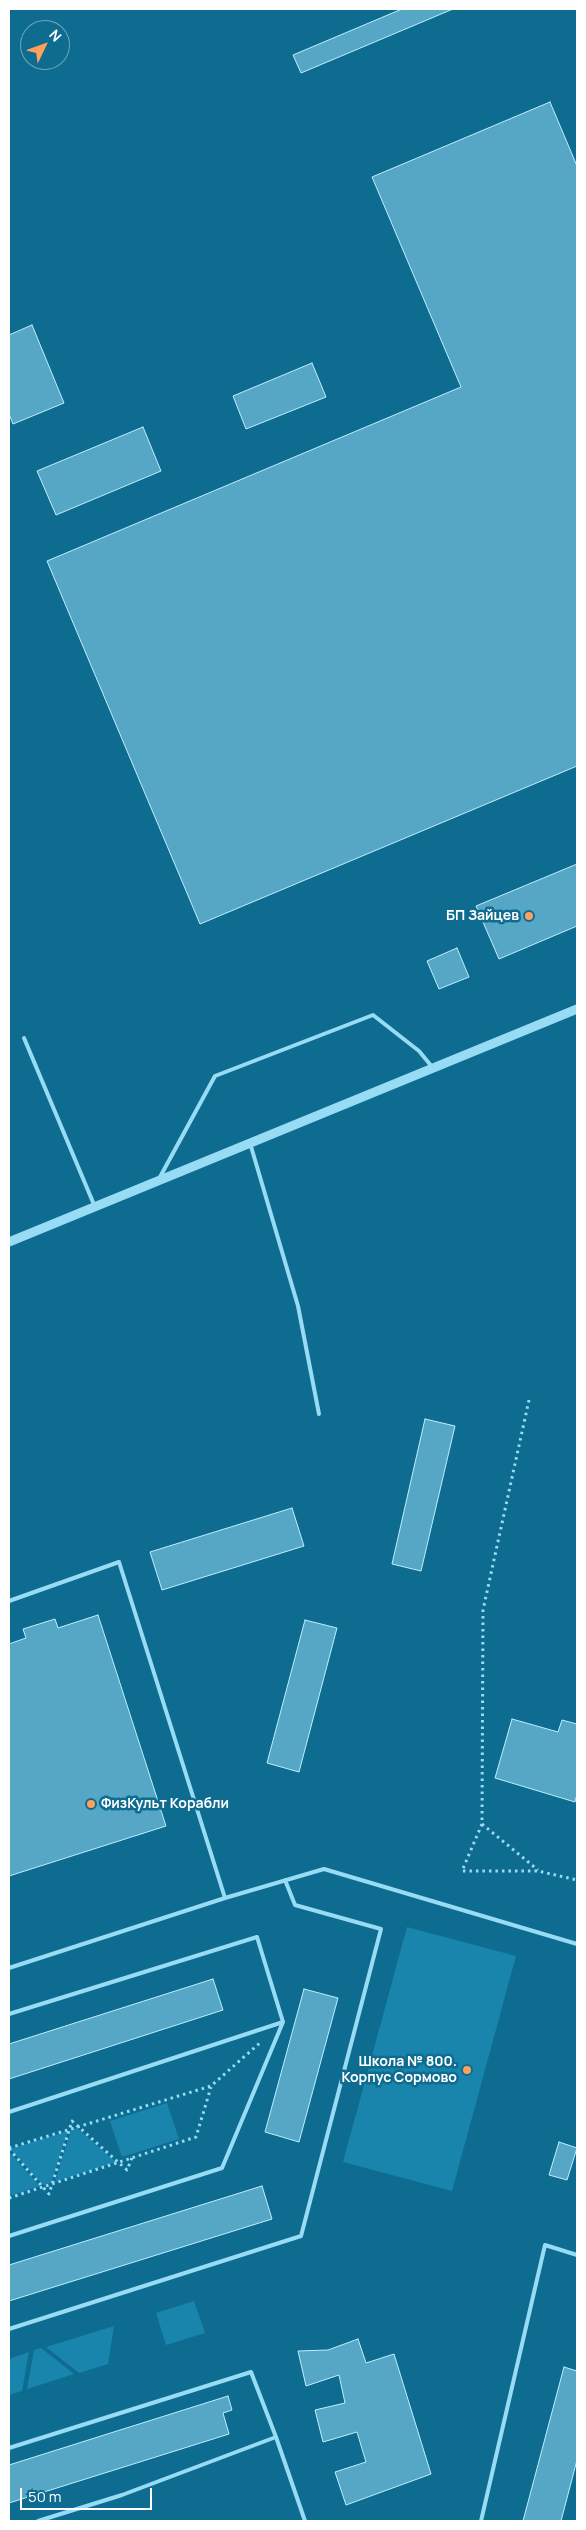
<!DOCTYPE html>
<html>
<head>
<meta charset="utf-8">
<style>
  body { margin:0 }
  #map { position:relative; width:586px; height:2530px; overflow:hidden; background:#0e6c90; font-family:Manrope,sans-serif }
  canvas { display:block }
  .frame { position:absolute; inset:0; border:10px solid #fff; pointer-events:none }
  .north { position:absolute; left:20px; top:20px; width:50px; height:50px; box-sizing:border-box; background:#0e6c90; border:1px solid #6ea7bc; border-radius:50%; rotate:48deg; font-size:14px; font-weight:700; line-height:20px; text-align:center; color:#fff }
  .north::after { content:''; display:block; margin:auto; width:18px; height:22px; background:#ffa15a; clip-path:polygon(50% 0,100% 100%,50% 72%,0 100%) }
  .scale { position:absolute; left:20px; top:2488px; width:132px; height:22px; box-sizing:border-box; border:2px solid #fff; border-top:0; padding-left:6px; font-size:15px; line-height:18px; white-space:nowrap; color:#fff; -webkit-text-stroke:4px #0e6c90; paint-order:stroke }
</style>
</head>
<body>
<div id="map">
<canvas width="586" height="2530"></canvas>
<div class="frame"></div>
<div class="north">N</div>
<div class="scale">50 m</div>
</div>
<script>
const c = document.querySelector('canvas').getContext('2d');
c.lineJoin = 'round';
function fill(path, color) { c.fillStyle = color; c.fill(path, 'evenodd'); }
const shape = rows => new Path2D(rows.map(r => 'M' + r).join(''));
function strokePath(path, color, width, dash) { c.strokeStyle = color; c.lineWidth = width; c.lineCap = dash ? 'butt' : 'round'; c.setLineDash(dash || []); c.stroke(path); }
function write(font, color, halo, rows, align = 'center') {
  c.font = font + ' Manrope,sans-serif'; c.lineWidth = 5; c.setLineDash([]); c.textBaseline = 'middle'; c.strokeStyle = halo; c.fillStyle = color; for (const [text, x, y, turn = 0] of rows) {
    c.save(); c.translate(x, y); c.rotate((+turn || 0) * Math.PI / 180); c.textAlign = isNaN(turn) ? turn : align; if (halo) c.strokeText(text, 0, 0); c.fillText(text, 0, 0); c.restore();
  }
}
const green = shape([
  [407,1927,516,1956,452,2191,343,2162],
  [167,2103,179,2139,122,2157,110,2121],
  [77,2128,116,2162,55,2182,71,2130],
  [68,2131,51,2183,43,2185,10,2149],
  [9,2152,40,2186,9,2196],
  [194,2301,205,2333,166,2345,156,2313],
  [114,2326,108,2364,79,2373,46,2347],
  [41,2348,74,2374,27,2389,34,2350],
  [29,2352,22,2391,9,2395,9,2359]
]);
const building = shape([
  [402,9,453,9,301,73,293,55,402,9],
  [550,102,577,166,577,766,200,924,47,561,461,387,372,177,550,102],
  [32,325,64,403,13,424,9,414,9,335,32,325],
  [312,363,326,397,246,429,233,396,312,363],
  [143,427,161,471,56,515,37,471,143,427],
  [577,864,577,926,499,959,476,906,577,864],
  [457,948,469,977,439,989,427,961,457,948],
  [425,1419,455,1426,421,1571,392,1564,425,1419],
  [292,1508,304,1546,162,1590,150,1552,292,1508],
  [98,1615,166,1826,9,1876,9,1644,26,1638,23,1629,55,1619,58,1628,98,1615],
  [305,1620,337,1628,299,1772,267,1763,305,1620],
  [512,1719,558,1732,562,1720,577,1724,577,1794,575,1802,495,1778,512,1719],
  [213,1979,223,2010,9,2079,9,2044,213,1979],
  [304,1989,338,1998,299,2142,265,2132,304,1989],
  [559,2142,577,2148,567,2180,549,2175,559,2142],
  [262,2186,272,2219,9,2301,9,2265,262,2186],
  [358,2339,366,2363,394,2354,431,2474,346,2505,335,2472,366,2462,357,2432,323,2442,315,2410,345,2403,339,2375,306,2386,298,2351,328,2350,358,2339],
  [564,2367,577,2371,577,2460,561,2521,523,2521,564,2367],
  [228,2396,232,2410,223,2413,229,2434,9,2503,9,2465,228,2396]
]);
const path = shape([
  [529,1400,483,1610,482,1824,462,1871,538,1871,577,1880],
  [482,1824,538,1870],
  [9,2148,211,2086,262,2041],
  [9,2149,49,2194,72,2121,127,2170,132,2158],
  [9,2198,196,2137,211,2087]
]);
const service = shape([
  [24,1038,95,1207],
  [250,1143,298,1306,319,1414],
  [160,1177,215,1076,373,1015,419,1051,433,1068],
  [9,1601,119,1562,225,1898,324,1869,577,1944],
  [9,1968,225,1898],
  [9,2014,257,1937,283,2022,222,2168,9,2236],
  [9,2112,283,2022],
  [9,2329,301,2236,381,1929,295,1905,285,1880],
  [9,2448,251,2372,276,2437],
  [38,2521,122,2495,276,2437,305,2521],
  [481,2521,545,2245,577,2255]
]);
const tertiary = shape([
  [9,1242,577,1009]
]);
const markers = [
  [529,916,5,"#ffa15a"],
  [91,1804,5,"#ffa15a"],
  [467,2070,5,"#ffa15a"]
];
const poiNames = [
  ["БП Зайцев",519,916],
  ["ФизКульт Корабли",101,1804,"left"],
  ["Школа № 800.",457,2062],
  ["Корпус Сормово",457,2078]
];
fill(green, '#1985ad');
fill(building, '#56a7c5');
strokePath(building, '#bfeefe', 1);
strokePath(path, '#98dbf4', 3, [2.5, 4]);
strokePath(service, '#98dbf4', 4);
strokePath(tertiary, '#98dbf4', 9);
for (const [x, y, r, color] of markers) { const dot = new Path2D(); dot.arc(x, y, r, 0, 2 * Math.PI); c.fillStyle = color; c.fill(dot); strokePath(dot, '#0e6c90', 2); }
write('bold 14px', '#fff', '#0e6c90', poiNames, 'right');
</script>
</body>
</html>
